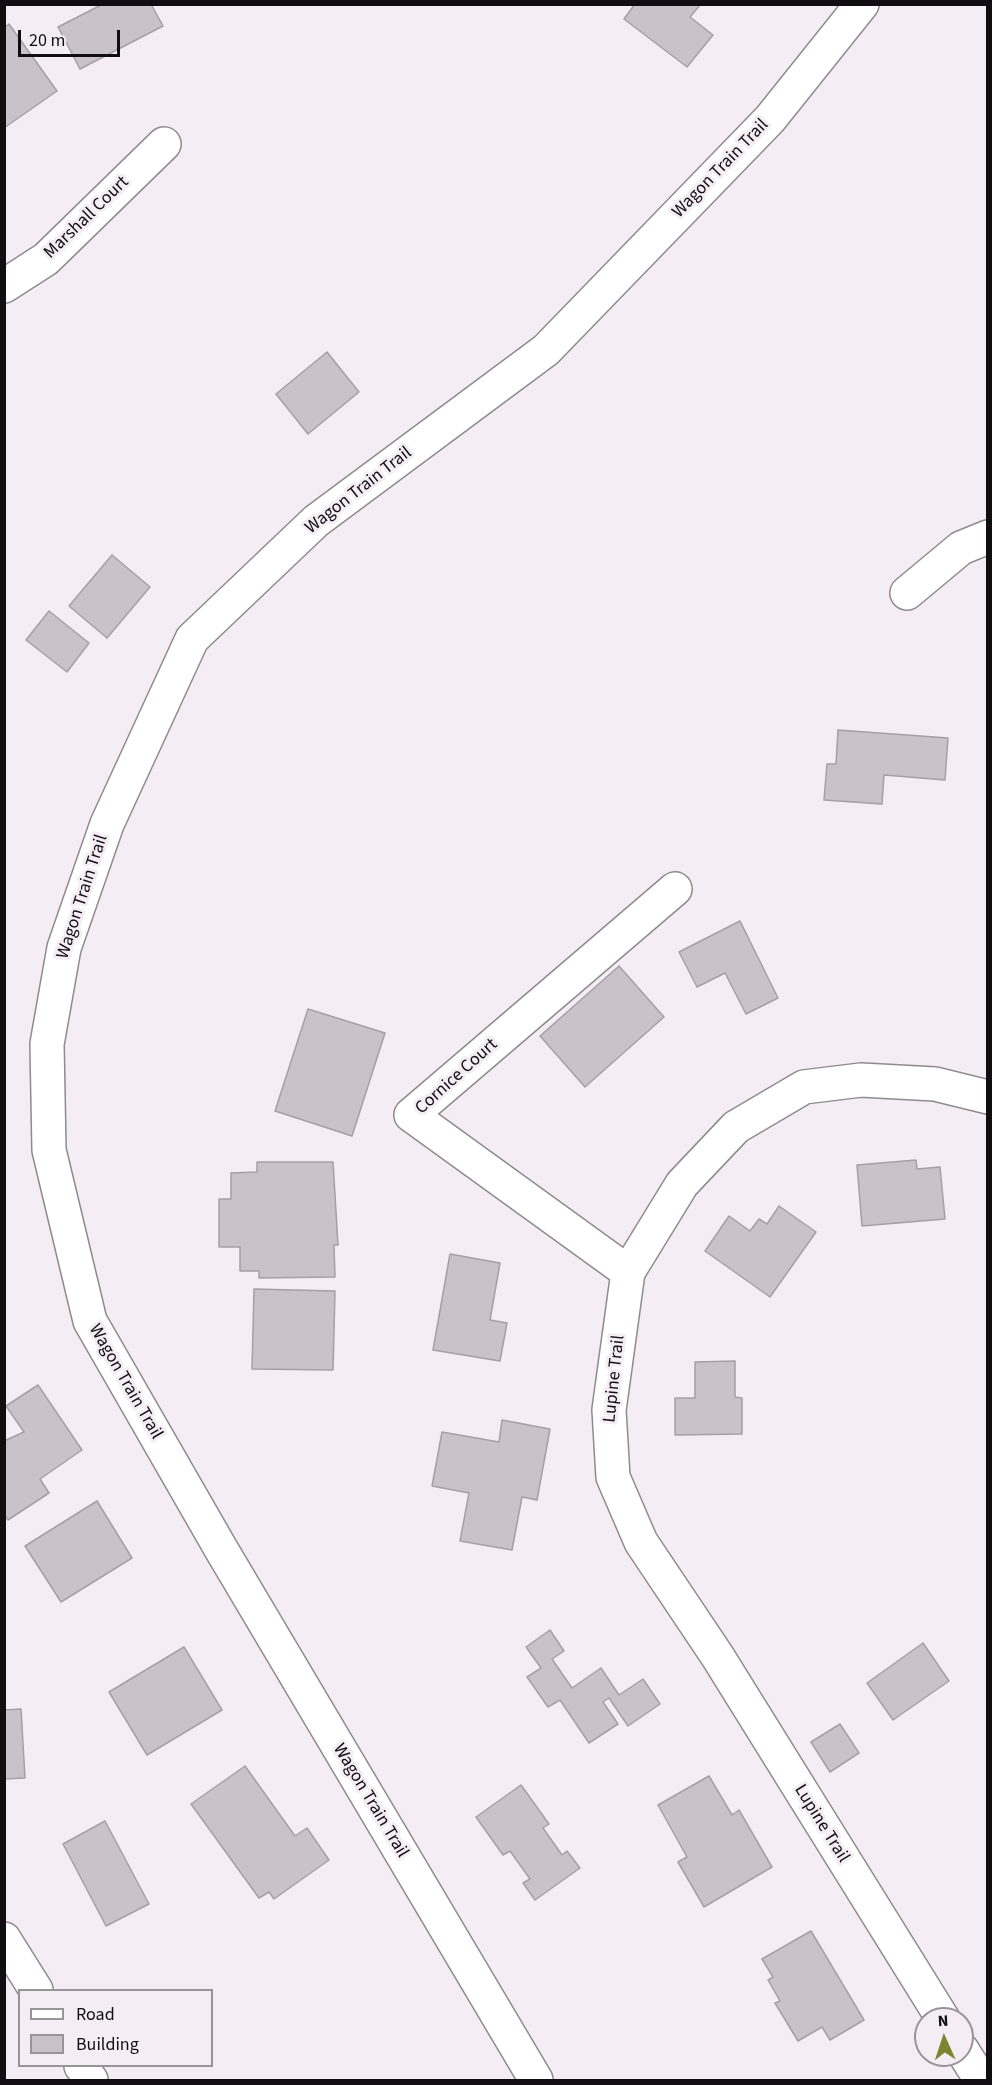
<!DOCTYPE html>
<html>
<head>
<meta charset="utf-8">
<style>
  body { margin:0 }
  #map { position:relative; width:992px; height:2085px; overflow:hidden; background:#f4eef4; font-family:"Source Sans 3",sans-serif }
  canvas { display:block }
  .frame { position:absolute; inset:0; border:6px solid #100e10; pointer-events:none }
  .legend { position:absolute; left:18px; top:1989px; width:195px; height:78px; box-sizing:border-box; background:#f4eef4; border:2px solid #999499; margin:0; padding:8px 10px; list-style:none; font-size:18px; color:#100e10 }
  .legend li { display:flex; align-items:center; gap:12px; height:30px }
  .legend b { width:30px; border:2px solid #999499 }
  .north { position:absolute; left:914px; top:2007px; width:60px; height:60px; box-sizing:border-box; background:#f4eef4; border:2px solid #999499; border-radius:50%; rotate:357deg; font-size:16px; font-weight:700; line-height:24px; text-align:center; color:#100e10 }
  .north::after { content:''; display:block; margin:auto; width:21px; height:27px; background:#7e842f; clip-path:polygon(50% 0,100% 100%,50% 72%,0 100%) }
  .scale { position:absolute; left:18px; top:30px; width:102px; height:27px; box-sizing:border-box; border:3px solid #100e10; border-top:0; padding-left:8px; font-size:18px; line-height:21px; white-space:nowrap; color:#100e10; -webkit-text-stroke:4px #f4eef4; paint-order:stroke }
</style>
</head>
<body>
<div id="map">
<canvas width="992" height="2085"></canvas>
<div class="frame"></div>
<ul class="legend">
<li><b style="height:8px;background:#fff"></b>Road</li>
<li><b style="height:16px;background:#c9c3c9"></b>Building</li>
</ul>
<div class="north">N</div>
<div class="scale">20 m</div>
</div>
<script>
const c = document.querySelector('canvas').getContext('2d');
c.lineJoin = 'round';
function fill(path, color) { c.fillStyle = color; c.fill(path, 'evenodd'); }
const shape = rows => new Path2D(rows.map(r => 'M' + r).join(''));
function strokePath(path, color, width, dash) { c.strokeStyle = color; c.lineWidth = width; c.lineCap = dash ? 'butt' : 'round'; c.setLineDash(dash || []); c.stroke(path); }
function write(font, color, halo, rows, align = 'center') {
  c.font = font + ' "Source Sans 3",sans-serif'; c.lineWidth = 6; c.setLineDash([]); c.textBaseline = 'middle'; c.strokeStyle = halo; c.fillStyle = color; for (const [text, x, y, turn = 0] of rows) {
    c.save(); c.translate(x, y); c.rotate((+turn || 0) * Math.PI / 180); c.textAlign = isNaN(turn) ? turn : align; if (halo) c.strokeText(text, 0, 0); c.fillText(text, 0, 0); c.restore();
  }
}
const building = shape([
  [103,4,151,4,163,26,80,69,58,27,103,4],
  [635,4,701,4,690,17,713,35,687,67,624,19,635,4],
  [9,24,57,91,4,128,4,28,9,24],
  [327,352,359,392,308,434,276,394,327,352],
  [112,555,150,587,107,638,69,606,112,555],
  [49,611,89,643,67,672,26,640,49,611],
  [838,730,948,738,945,780,884,775,882,804,824,800,827,764,836,764,838,730],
  [740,921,778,998,746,1014,725,973,697,987,679,952,740,921],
  [619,966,664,1017,585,1087,540,1036,619,966],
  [308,1009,385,1033,352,1136,275,1111,308,1009],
  [916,1160,917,1169,940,1167,945,1219,862,1226,857,1165,916,1160],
  [257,1162,333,1162,338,1245,334,1245,335,1277,259,1278,259,1271,240,1271,240,1247,219,1247,219,1199,231,1199,231,1173,257,1172,257,1162],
  [779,1206,816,1232,770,1297,705,1251,729,1216,750,1231,759,1219,767,1224,779,1206],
  [450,1254,500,1263,490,1320,507,1323,500,1361,433,1350,450,1254],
  [254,1289,335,1291,333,1370,252,1369,254,1289],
  [735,1361,735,1397,742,1398,742,1434,675,1435,675,1398,695,1398,695,1362,735,1361],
  [38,1385,82,1450,40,1479,49,1493,8,1520,4,1514,4,1441,24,1432,6,1406,38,1385],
  [502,1420,550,1429,537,1500,522,1497,512,1550,460,1541,469,1493,432,1486,442,1432,499,1442,502,1420],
  [97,1501,132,1558,61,1602,25,1546,97,1501],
  [550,1630,564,1651,552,1659,572,1688,601,1668,619,1695,643,1679,660,1704,628,1726,609,1698,603,1702,618,1724,589,1743,560,1700,548,1707,527,1677,541,1668,526,1647,550,1630],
  [923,1643,949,1681,893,1720,867,1683,923,1643],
  [184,1647,222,1710,147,1755,109,1692,184,1647],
  [21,1709,25,1778,4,1779,4,1710,21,1709],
  [840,1724,859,1753,830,1772,811,1742,840,1724],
  [245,1766,295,1836,307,1828,329,1860,274,1899,269,1892,259,1898,191,1804,245,1766],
  [709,1776,732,1815,739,1810,772,1867,704,1907,678,1862,687,1857,658,1805,709,1776],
  [521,1785,549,1824,543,1828,562,1855,567,1851,580,1868,535,1900,523,1883,530,1879,510,1851,503,1855,476,1817,521,1785],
  [105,1821,149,1904,106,1926,63,1844,105,1821],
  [811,1931,864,2020,830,2040,822,2027,798,2041,775,2003,780,2001,768,1980,773,1977,762,1959,811,1931]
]);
const street = shape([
  [4,286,46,259,164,144],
  [907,593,961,548,988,537],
  [628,1272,411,1115,675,889],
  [4,1939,36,1990],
  [943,2019,718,1657,641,1542,613,1477,609,1410,628,1272,682,1184,736,1127,804,1087,861,1080,935,1084,988,1097],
  [962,2050,981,2080],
  [81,2066,91,2080],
  [536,2080,221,1549,90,1321,49,1150,47,1044,64,948,107,824,192,639,316,521,546,350,770,119,862,4]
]);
const streetNames = [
  ["Wagon Train Trail",721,169,-46],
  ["Marshall Court",87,218,-44],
  ["Wagon Train Trail",359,491,-38],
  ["Wagon Train Trail",83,897,-72],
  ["Cornice Court",457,1077,-42],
  ["Lupine Trail",615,1379,-84],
  ["Wagon Train Trail",125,1382,60],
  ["Wagon Train Trail",370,1801,59],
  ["Lupine Trail",821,1824,58]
];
fill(building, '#c9c3c9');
strokePath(building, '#a5a0a5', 1.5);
strokePath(street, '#908a90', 36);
strokePath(street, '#fff', 33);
write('18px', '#100e10', '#f4eef4', streetNames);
</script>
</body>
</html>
